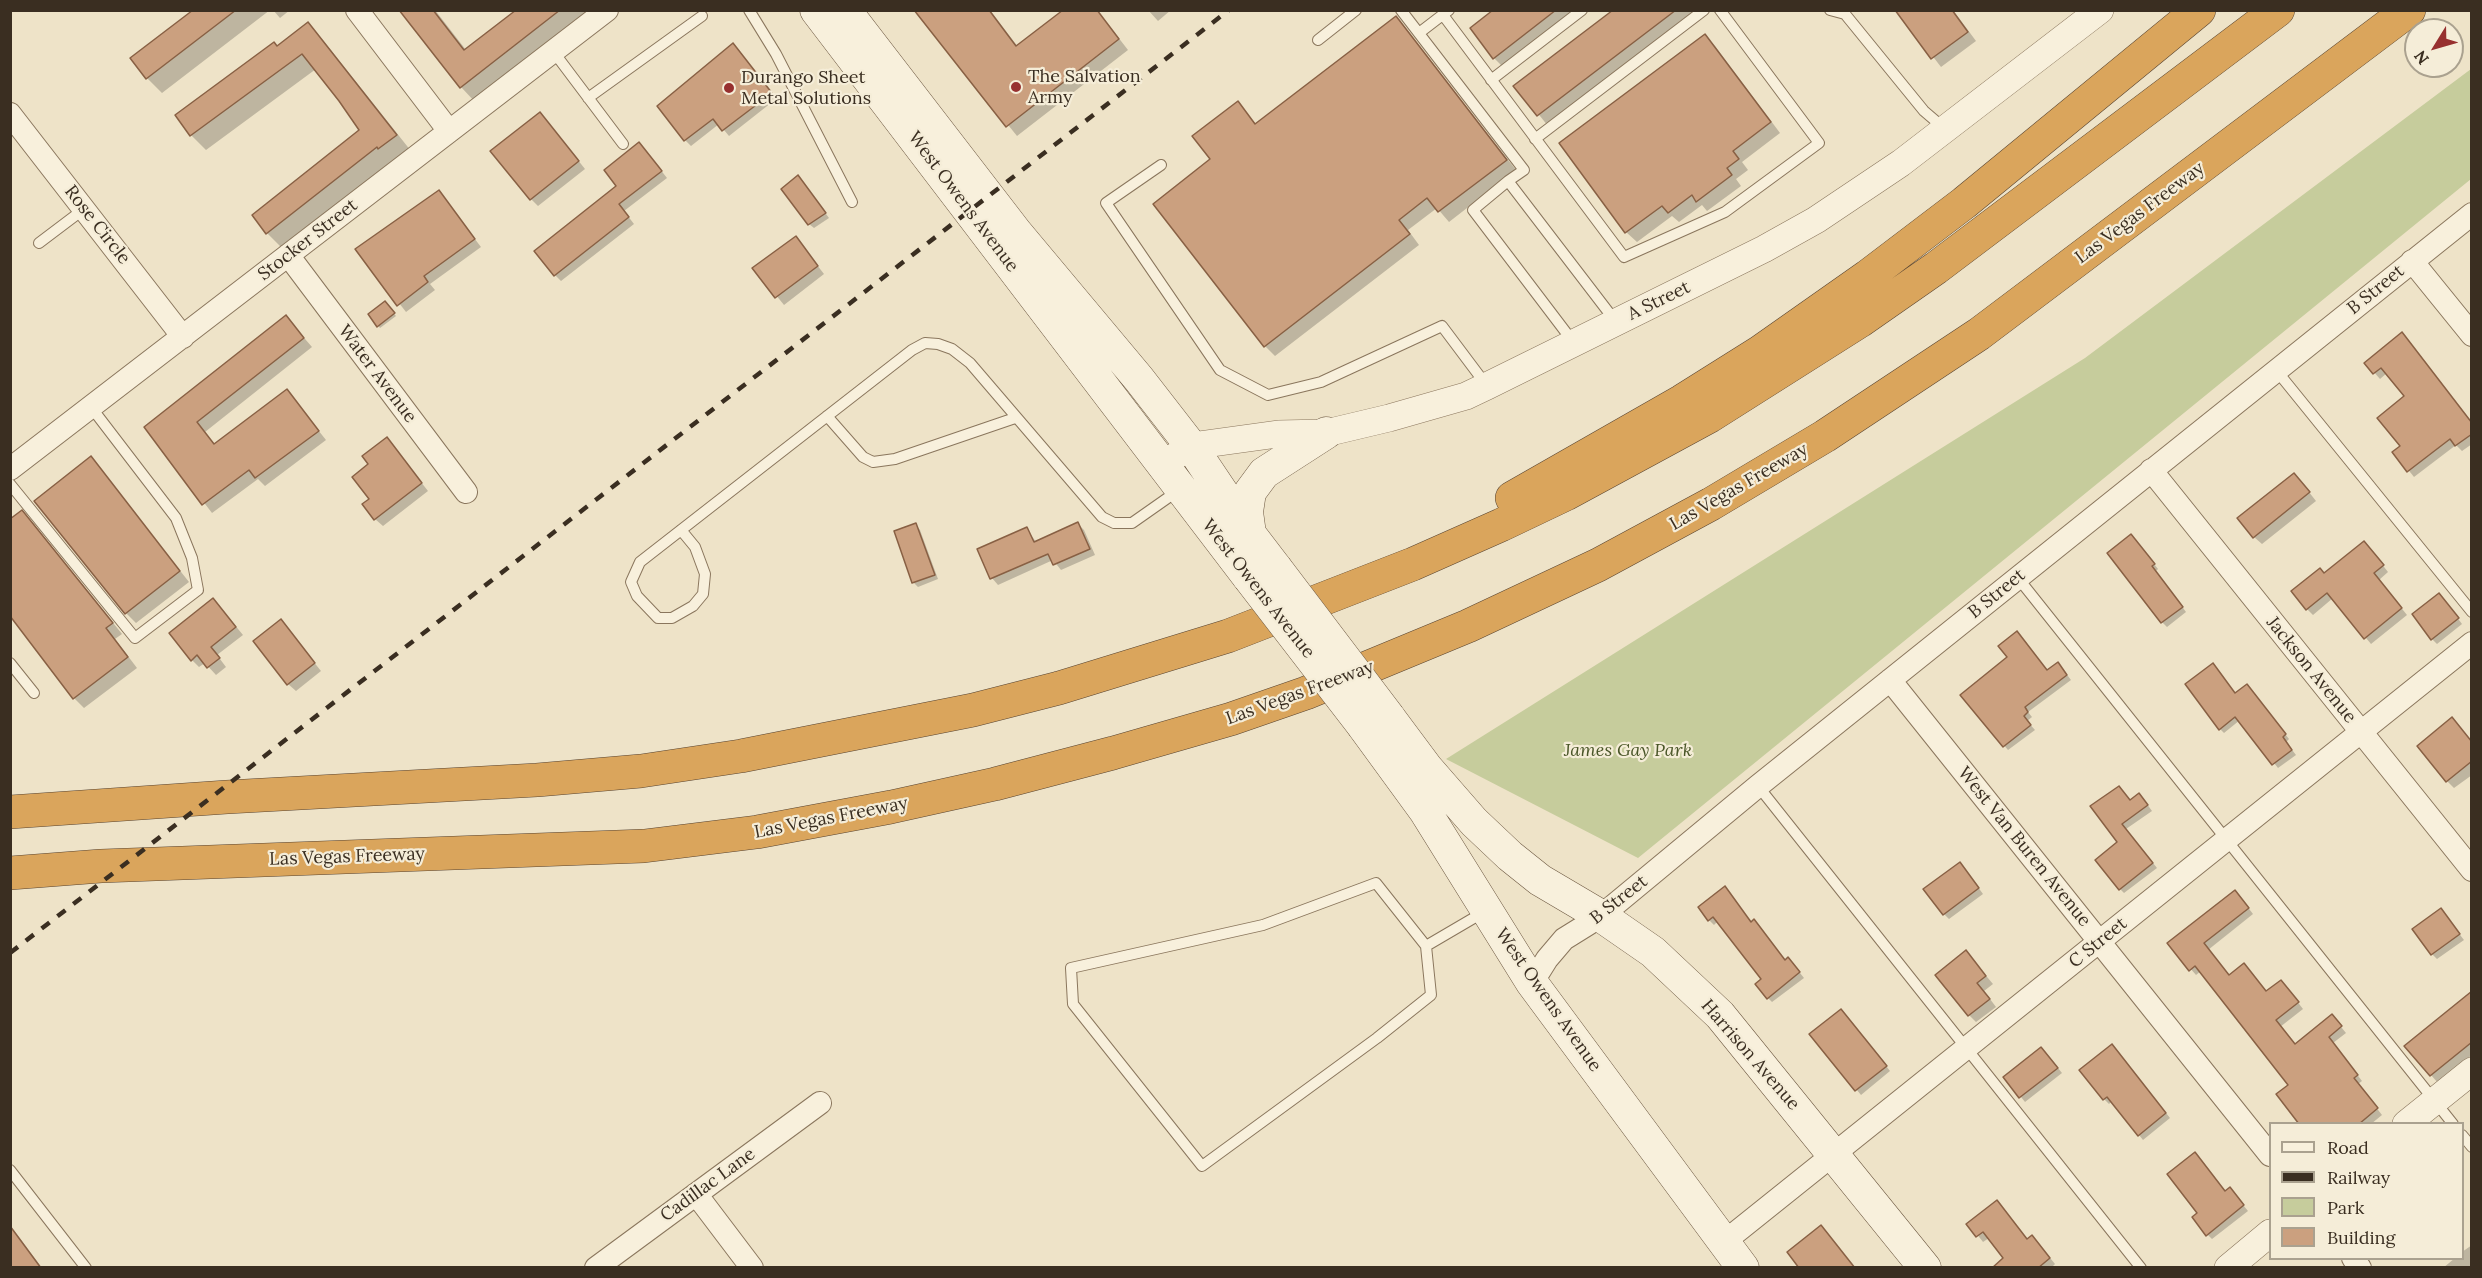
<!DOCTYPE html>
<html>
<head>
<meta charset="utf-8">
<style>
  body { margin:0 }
  #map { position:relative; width:2482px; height:1278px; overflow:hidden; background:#eee3c8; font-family:Lora,serif }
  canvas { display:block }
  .frame { position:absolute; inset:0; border:12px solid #3a2e21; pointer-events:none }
  .legend { position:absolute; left:2269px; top:1122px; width:195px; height:138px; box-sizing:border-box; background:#f5edd8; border:2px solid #aaa18f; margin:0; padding:8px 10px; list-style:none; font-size:18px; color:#3a2e21 }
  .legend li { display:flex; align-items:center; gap:12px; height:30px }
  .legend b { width:30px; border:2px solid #aaa18f }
  .north { position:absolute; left:2404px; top:18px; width:60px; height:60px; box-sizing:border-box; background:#f5edd8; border:2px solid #aaa18f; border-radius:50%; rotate:233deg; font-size:16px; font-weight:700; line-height:24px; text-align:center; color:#3a2e21 }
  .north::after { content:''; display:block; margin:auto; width:21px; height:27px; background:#97302f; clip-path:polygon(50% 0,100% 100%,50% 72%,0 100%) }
</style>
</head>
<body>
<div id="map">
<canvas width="2482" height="1278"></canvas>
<div class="frame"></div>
<ul class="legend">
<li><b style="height:8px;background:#f8f0dc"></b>Road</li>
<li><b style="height:8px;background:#3a2e21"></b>Railway</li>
<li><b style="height:16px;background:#c6cc9c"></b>Park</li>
<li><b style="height:16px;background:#cba07f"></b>Building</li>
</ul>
<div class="north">N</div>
</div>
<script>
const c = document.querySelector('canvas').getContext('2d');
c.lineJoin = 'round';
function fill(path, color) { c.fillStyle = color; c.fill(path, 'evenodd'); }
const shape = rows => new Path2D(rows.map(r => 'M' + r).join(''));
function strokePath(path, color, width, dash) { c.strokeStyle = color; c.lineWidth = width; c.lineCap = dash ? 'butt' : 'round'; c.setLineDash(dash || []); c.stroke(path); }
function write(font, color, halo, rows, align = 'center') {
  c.font = font + ' Lora,serif'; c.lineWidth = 4.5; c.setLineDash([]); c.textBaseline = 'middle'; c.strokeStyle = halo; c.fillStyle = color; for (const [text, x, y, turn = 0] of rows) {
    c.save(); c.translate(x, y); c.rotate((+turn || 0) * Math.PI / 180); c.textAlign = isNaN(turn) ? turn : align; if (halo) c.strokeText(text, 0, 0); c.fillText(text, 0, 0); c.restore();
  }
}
const green = shape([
  [2471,69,2471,179,1638,858,1446,759,2085,358]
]);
const shadow = shape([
  [195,10,270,10,162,93,147,78],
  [273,10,290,10,280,18],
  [402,10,435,10,466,50,518,10,595,10,476,103,461,87],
  [916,10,990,10,1018,47,1097,10,1128,50,1017,136],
  [1148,10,1171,10,1158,21],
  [1496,10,1579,10,1504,68,1494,58],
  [1615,10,1698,10,1548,126,1516,86],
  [1897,10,1953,10,1976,41,1941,67],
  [1396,18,1516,170,1449,222,1437,208,1408,230,1419,245,1275,356,1265,346,1212,160,1237,103,1257,125],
  [307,24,322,39,411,151,282,248,267,233,361,131,316,69,206,150,191,135,177,116,277,48],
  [1705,36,1715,46,1780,133,1742,162,1748,170,1736,179,1741,186,1707,211,1702,205,1679,222,1672,216,1637,242,1626,232,1561,143],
  [738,51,776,99,729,136,719,124,691,146,685,140],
  [547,121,585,169,538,206,531,199],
  [645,150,667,178,624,211,634,224,561,281,555,275],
  [802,182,829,218,814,228,809,224],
  [439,192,481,247,430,284,435,290,406,312,357,249],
  [796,238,824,274,784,305,754,268],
  [385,303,396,316,380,328,370,315],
  [286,317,312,347,205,432,215,445,287,391,326,440,265,486,258,479,212,513,146,427],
  [2402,334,2472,424,2472,444,2462,451,2456,445,2414,477,2394,452,2402,446,2406,396,2387,373,2380,379,2366,363],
  [387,439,428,491,383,526,375,519,371,499,370,465],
  [91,458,189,582,136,623,126,613],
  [2301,482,2316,501,2262,544,2254,537],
  [32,522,122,634,115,639,137,668,84,708,74,698],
  [1078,524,1084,530,1095,555,1061,570,1053,560,998,585,992,578,1027,529,1036,542],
  [916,525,920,530,938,579,918,587,913,582],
  [2136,541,2158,569,2156,571,2186,612,2167,627,2162,622],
  [2370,549,2388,572,2379,580,2407,615,2371,644,2333,598,2313,615,2307,609,2325,575],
  [2444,600,2462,624,2437,644,2432,639],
  [220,607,243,635,217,655,226,667,216,675,205,663,199,667,192,660],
  [281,621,321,671,296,691,288,684],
  [2213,665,2236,694,2251,690,2289,739,2286,742,2296,755,2278,768,2240,720,2224,733,2220,729],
  [2062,668,2071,680,2028,712,2032,717,2027,721,2035,730,2008,750,1962,695],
  [2472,742,2472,775,2454,788,2447,781],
  [2144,800,2152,811,2126,829,2157,868,2124,893,2120,889,2119,842,2093,807],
  [1964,868,1983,894,1949,919,1944,914],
  [1725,888,1751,923,1786,961,1793,964,1804,978,1772,1002,1768,998,1763,979,1718,921,1714,925,1709,920],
  [2240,897,2253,914,2208,950,2230,977,2267,993,2286,987,2303,1009,2280,1027,2295,1046,2337,1022,2346,1033,2333,1043,2362,1081,2358,1084,2382,1115,2371,1124,2301,1124,2290,1085,2201,971,2196,975,2169,944],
  [2441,910,2464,940,2437,959,2432,954],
  [1966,952,1993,984,1984,991,1996,1007,1976,1022,1969,1015],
  [2472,993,2472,1055,2438,1083,2431,1075],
  [1846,1015,1890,1071,1861,1095,1811,1034],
  [2117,1051,2170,1118,2143,1140,2112,1101,2109,1104,2104,1099],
  [2046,1053,2062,1073,2025,1102,2005,1077],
  [2225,1192,2234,1194,2248,1211,2212,1239,2207,1234],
  [1997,1202,2028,1240,2038,1243,2055,1264,2051,1268,1997,1268,2005,1259,1989,1238,1983,1242,1969,1224],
  [10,1225,42,1268,10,1268],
  [2472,1245,2472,1268,2443,1268,2455,1258,2462,1258,2462,1252]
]);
const building = shape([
  [193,10,236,10,146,79,130,58,193,10],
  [399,10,433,10,464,50,516,10,560,10,460,88,399,10],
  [914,10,989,10,1016,46,1063,10,1097,10,1119,39,1006,127,914,10],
  [1493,10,1556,10,1493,59,1470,28,1493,10],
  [1613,10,1676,10,1537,116,1513,86,1613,10],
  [1895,10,1952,10,1968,32,1931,59,1895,10],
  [1396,16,1507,160,1438,212,1427,198,1399,220,1410,234,1264,347,1153,204,1210,159,1192,136,1238,101,1255,124,1396,16],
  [308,22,397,135,378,149,377,147,266,234,252,215,359,130,339,101,302,54,190,136,175,115,274,42,277,46,308,22],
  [1705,34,1771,122,1733,151,1739,159,1727,168,1732,175,1696,202,1692,195,1668,213,1662,206,1625,233,1559,143,1705,34],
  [733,43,772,93,722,131,713,119,684,141,657,106,733,43],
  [540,112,579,161,530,200,490,151,540,112],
  [639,142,662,171,619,204,629,217,554,276,534,251,616,186,604,170,639,142],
  [798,175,826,213,808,225,781,189,798,175],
  [439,190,475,239,424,276,428,282,397,306,355,249,439,190],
  [796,236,818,266,775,298,752,268,796,236],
  [385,301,395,313,377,327,368,314,385,301],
  [286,315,304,338,197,422,214,444,287,389,319,431,255,478,249,470,202,505,144,427,286,315],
  [2402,332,2472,423,2472,434,2455,446,2450,439,2407,472,2392,452,2400,446,2377,418,2404,396,2381,368,2373,374,2364,363,2402,332],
  [387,437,422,483,374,520,362,504,369,499,352,477,368,464,362,456,387,437],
  [91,456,180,571,125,614,34,501,91,456],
  [2294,473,2310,492,2253,538,2237,518,2294,473],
  [22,510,113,623,106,628,128,657,73,699,10,616,10,519,22,510],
  [1078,522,1090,549,1053,565,1048,554,990,579,977,549,1027,527,1034,542,1078,522],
  [916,523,935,575,912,583,894,531,916,523],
  [2131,534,2155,564,2152,566,2183,607,2161,623,2107,553,2131,534],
  [2364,541,2384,565,2374,573,2402,608,2364,639,2327,593,2306,610,2291,591,2320,568,2324,573,2364,541],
  [2439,593,2459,618,2431,640,2412,614,2439,593],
  [213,598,236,627,211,647,220,658,207,668,197,655,191,661,169,633,213,598],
  [281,619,315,663,287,685,253,641,281,619],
  [2017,631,2047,670,2058,662,2067,675,2025,707,2028,712,2024,716,2031,725,2003,747,1960,695,2007,657,1998,646,2017,631],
  [2213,663,2235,693,2247,684,2286,734,2283,737,2292,750,2272,765,2235,717,2219,730,2185,684,2213,663],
  [2452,717,2472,742,2472,761,2446,782,2417,746,2452,717],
  [2119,786,2130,800,2139,793,2148,805,2122,824,2153,863,2119,890,2095,860,2117,842,2090,806,2119,786],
  [1960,862,1979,888,1943,915,1923,889,1960,862],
  [1725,886,1751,922,1754,919,1785,960,1788,957,1800,972,1767,999,1755,984,1761,979,1713,917,1708,921,1698,907,1725,886],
  [2235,890,2249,908,2204,943,2229,975,2244,963,2266,991,2281,980,2299,1002,2276,1020,2295,1044,2332,1014,2342,1026,2329,1037,2358,1075,2354,1078,2378,1108,2359,1124,2299,1124,2276,1094,2288,1085,2195,966,2189,971,2167,943,2235,890],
  [2441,908,2460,934,2431,955,2412,929,2441,908],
  [1966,950,1986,976,1977,983,1990,999,1968,1016,1935,975,1966,950],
  [2472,991,2472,1042,2430,1076,2404,1046,2472,991],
  [1841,1009,1887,1066,1855,1091,1809,1034,1841,1009],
  [2112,1044,2166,1113,2138,1136,2107,1097,2103,1100,2079,1070,2112,1044],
  [2041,1047,2058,1068,2019,1098,2003,1077,2041,1047],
  [2195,1152,2225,1191,2230,1187,2244,1205,2206,1236,2192,1217,2197,1213,2167,1174,2195,1152],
  [1997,1200,2027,1239,2032,1235,2050,1258,2038,1268,1992,1268,2003,1258,1983,1232,1976,1237,1966,1224,1997,1200],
  [1821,1225,1855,1268,1799,1268,1787,1252,1821,1225],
  [10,1226,41,1268,10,1268,10,1226]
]);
const service = shape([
  [749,10,776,54,852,202],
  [1401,10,1524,170,1508,181],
  [1830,10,1845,14,1924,111,1945,129],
  [1443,15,1624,257,1725,212,1819,143,1720,10],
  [1419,33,1449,10],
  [1318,40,1356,10],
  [553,51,623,144],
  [1491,80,1582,10],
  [588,98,702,16],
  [1535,139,1704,10],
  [1161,165,1106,203,1220,370,1268,395,1321,382,1442,326,1487,386],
  [39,243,84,209],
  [1574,343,1473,210,1508,181,1616,322],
  [2276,370,2472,612],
  [827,416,863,457,873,462,895,459,1015,418],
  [10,484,135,638,198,590,192,558,176,518,91,407],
  [681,530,695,547,705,574,703,594,693,606,672,618,658,618,637,596,631,582,640,562,912,350,925,343,938,344,952,349,970,363,1102,517,1114,523,1132,523,1179,490],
  [2018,578,2453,1124],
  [10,663,34,693],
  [1758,786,2141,1268],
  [1426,946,1431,995,1377,1038,1202,1166,1073,1004,1071,968,1263,925,1376,883,1426,946,1484,912],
  [2462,1135,2472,1147],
  [10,1170,86,1268]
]);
const minor = shape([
  [357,10,449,131],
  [10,114,183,337],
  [288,255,466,492],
  [2412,261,2472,335],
  [10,469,607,10],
  [2151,470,2472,870],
  [1890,680,2270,1155],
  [1532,983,1547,959,1564,939,1601,916,1758,786,2472,214],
  [696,1194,752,1268],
  [1724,1242,2472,643],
  [2353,1258,2360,1268],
  [596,1268,820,1103]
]);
const tertiary = shape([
  [1163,464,1191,446,1278,434,1326,433,1389,418,1466,396,1487,386,1764,249,1816,220,1901,163,2100,10],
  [2406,1124,2472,1071],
  [2228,1268,2270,1233]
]);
const secondary = shape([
  [816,10,1249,578],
  [845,10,1016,232,1139,379,1191,446,1250,534,1276,568],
  [1250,534,1247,512,1250,492,1264,473,1326,433],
  [1389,717,1427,768,1474,822,1510,856,1540,880,1601,916,1653,952,1720,1015,1925,1268],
  [1363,726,1425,811,1532,983,1743,1268]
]);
const motorway = shape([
  [1512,498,1682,401,1760,352,1868,276,1964,203,2199,10],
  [10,812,227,797,537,780,641,771,741,756,973,710,1059,688,1228,636,1413,564,1501,525,1566,494,1710,416,1860,321,1936,268,2278,10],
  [10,873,101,866,644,846,757,832,891,807,995,784,1113,753,1231,719,1306,693,1468,626,1598,565,1711,504,1825,436,1979,334,2409,10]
]);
const rail = shape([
  [10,953,1229,10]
]);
const secondaryBridge = shape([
  [1276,568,1389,717],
  [1249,578,1363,726]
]);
const markers = [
  [1016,87,6,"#97302f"],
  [729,88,6,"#97302f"]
];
const poiNames = [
  ["The Salvation",1028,77],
  ["Army",1028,98],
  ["Durango Sheet",741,78],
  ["Metal Solutions",741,99]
];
const streetNames = [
  ["West Owens Avenue",963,202,53],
  ["Las Vegas Freeway",2140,213,-37],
  ["Rose Circle",97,225,52],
  ["Stocker Street",308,240,-38],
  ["B Street",2376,290,-39],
  ["A Street",1659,301,-26],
  ["Water Avenue",377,374,53],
  ["Las Vegas Freeway",1739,487,-30],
  ["West Owens Avenue",1258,589,52],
  ["B Street",1997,594,-39],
  ["Jackson Avenue",2311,670,51],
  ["Las Vegas Freeway",1300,693,-20],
  ["Las Vegas Freeway",831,818,-11],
  ["West Van Buren Avenue",2024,847,51],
  ["Las Vegas Freeway",347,857,-2],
  ["B Street",1619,900,-38],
  ["C Street",2098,943,-39],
  ["West Owens Avenue",1548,1000,55],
  ["Harrison Avenue",1750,1055,49],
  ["Cadillac Lane",708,1185,-36]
];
const parkNames = [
  ["James Gay Park",1628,751]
];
fill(green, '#c6cc9c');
fill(shadow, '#0003');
fill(building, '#cba07f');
strokePath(building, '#886044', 1.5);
strokePath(service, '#8a765d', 12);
strokePath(minor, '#8a765d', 24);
strokePath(tertiary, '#8a765d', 28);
strokePath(secondary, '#6c5740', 33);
strokePath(motorway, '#584431', 34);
strokePath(service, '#f8f0dc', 10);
strokePath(minor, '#f8f0dc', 22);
strokePath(tertiary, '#f8f0dc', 27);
strokePath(secondary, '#f8f0dc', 32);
strokePath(motorway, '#daa55c', 33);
strokePath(rail, '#3a2e21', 4.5, [10, 10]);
strokePath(secondaryBridge, '#6c5740', 33, []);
strokePath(secondaryBridge, '#f8f0dc', 32);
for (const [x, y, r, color] of markers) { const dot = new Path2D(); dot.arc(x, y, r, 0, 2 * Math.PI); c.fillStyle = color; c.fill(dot); strokePath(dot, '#f5edd8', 2); }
write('18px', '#3a2e21', '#f5edd8', poiNames, 'left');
write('18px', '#3a2e21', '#f5edd8', streetNames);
write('italic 18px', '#4a5628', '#f5edd8', parkNames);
</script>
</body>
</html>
